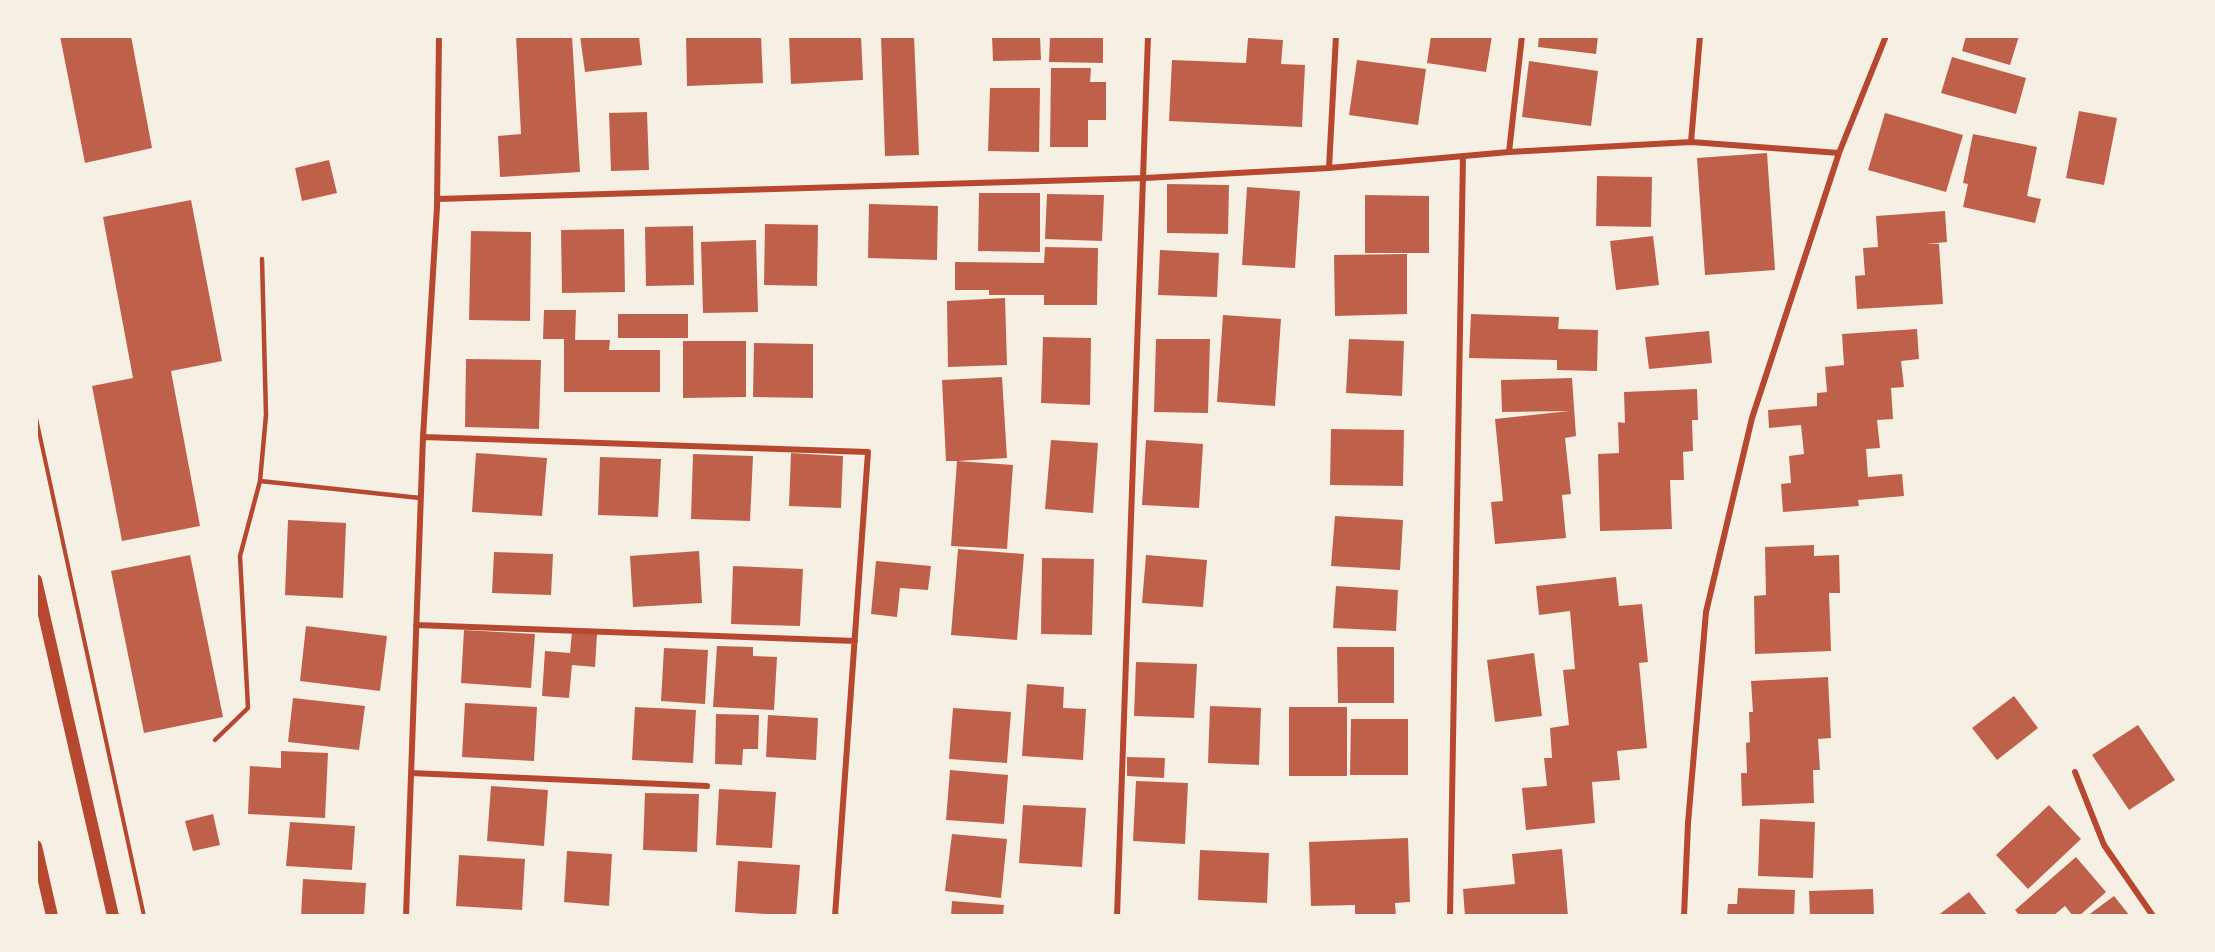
<!DOCTYPE html>
<html>
<head>
<meta charset="utf-8">
<style>
  body { margin:0 }
  #map { position:relative; width:2215px; height:952px; overflow:hidden; background:#f6efe4; font-family:Georgia,serif }
  canvas { display:block }
  .frame { position:absolute; inset:0; border:38px solid #f6efe4; pointer-events:none }
</style>
</head>
<body>
<div id="map">
<canvas width="2215" height="952"></canvas>
<div class="frame"></div>
</div>
<script>
const c = document.querySelector('canvas').getContext('2d');
c.lineJoin = 'round';
function fill(path, color) { c.fillStyle = color; c.fill(path, 'evenodd'); }
const shape = rows => new Path2D(rows.map(r => 'M' + r).join(''));
function strokePath(path, color, width, dash) { c.strokeStyle = color; c.lineWidth = width; c.lineCap = dash ? 'butt' : 'round'; c.setLineDash(dash || []); c.stroke(path); }
const building = shape([
  [60,36,131,36,152,148,85,163],
  [516,36,572,36,580,172,500,177,498,136,521,134],
  [580,36,639,36,642,65,585,72],
  [686,36,761,36,763,83,687,86],
  [789,36,861,36,863,80,791,84],
  [881,36,914,36,919,155,885,156],
  [992,36,1040,36,1041,60,993,61],
  [1050,36,1103,36,1103,63,1049,62],
  [1431,36,1492,36,1486,72,1427,63],
  [1539,36,1598,36,1596,54,1538,47],
  [1966,36,2019,36,2010,65,1962,51],
  [1248,38,1283,40,1281,64,1305,65,1302,127,1169,121,1172,60,1246,63],
  [1952,57,2026,78,2016,114,1941,93],
  [1357,60,1426,69,1418,125,1349,115],
  [1529,61,1598,71,1591,126,1522,117],
  [1051,68,1091,68,1090,82,1106,82,1106,120,1088,120,1088,147,1050,147],
  [990,88,1040,88,1039,152,988,151],
  [2079,111,2117,118,2104,185,2066,178],
  [647,112,649,170,611,171,609,113],
  [1885,113,1963,135,1946,192,1868,170],
  [1973,134,2037,147,2027,196,2041,199,2035,223,1963,207,1968,184,1963,183],
  [1767,153,1775,270,1705,275,1697,158],
  [329,160,337,193,302,201,295,168],
  [1597,176,1652,177,1651,227,1596,226],
  [1167,184,1229,185,1228,234,1167,233],
  [1247,187,1300,191,1295,268,1242,265],
  [979,193,1040,193,1040,252,978,251],
  [1047,194,1104,195,1102,241,1045,239],
  [1365,195,1429,196,1429,253,1365,253],
  [191,200,222,361,171,371,200,526,122,541,92,386,133,378,103,217],
  [869,204,938,206,937,260,868,258],
  [1945,211,1947,242,1927,244,1939,244,1943,304,1857,309,1855,276,1865,275,1863,248,1878,247,1876,216],
  [765,224,818,225,817,286,764,285],
  [693,226,694,285,646,286,645,227],
  [624,229,625,292,562,293,561,230],
  [471,231,531,232,530,321,469,320],
  [1653,236,1659,285,1616,290,1610,241],
  [756,240,758,312,703,313,701,242],
  [1045,247,1098,248,1097,305,1044,305,1044,295,989,295,989,290,955,290,955,262,1044,263],
  [1160,250,1219,253,1217,297,1158,295],
  [1407,254,1407,314,1335,316,1334,255],
  [1005,298,1007,365,948,367,947,301],
  [544,310,576,310,575,340,610,340,609,350,660,350,660,392,564,392,564,339,543,339],
  [618,314,688,314,688,338,618,338],
  [1471,314,1559,317,1558,329,1598,330,1597,371,1557,370,1557,360,1469,358],
  [1223,315,1281,319,1275,406,1217,402],
  [1917,329,1919,359,1901,361,1904,387,1891,388,1893,419,1877,420,1880,448,1866,449,1868,477,1902,474,1904,496,1858,500,1859,506,1783,512,1781,484,1791,483,1789,456,1804,454,1801,425,1769,428,1768,410,1817,406,1817,393,1827,392,1825,367,1844,365,1842,334],
  [1709,331,1712,363,1649,369,1645,337],
  [1043,337,1091,338,1090,405,1041,403],
  [1156,339,1210,339,1208,413,1154,412],
  [1349,339,1404,341,1402,396,1346,393],
  [683,341,746,341,746,397,683,398],
  [754,343,813,344,813,398,753,397],
  [466,359,541,360,539,429,465,427],
  [1002,377,1007,458,957,461,1013,465,1007,549,951,546,957,461,946,461,942,380],
  [1572,378,1576,436,1565,438,1571,494,1562,495,1566,538,1495,544,1491,502,1503,501,1495,419,1569,411,1502,412,1501,380],
  [1697,389,1698,420,1692,420,1693,451,1683,452,1684,480,1670,480,1672,529,1600,531,1598,454,1619,453,1618,422,1625,423,1624,392],
  [1331,429,1404,430,1403,486,1330,485],
  [1051,440,1098,443,1093,513,1045,509],
  [1146,440,1203,444,1199,508,1142,505],
  [476,453,547,458,542,516,472,512],
  [791,453,843,456,841,508,789,506],
  [693,454,753,456,750,521,691,519],
  [600,457,661,459,658,517,598,515],
  [1335,516,1403,520,1400,570,1331,566],
  [288,520,346,523,343,598,285,595],
  [1814,545,1814,556,1839,555,1840,593,1829,593,1831,651,1755,654,1754,596,1766,595,1765,547],
  [958,549,1024,554,1017,640,951,635],
  [699,551,702,603,633,607,630,556],
  [494,552,553,554,551,595,492,593],
  [190,555,223,717,144,733,111,571],
  [1146,555,1207,560,1203,607,1142,603],
  [1042,558,1094,559,1092,635,1041,634],
  [876,561,931,566,928,590,900,588,897,617,871,614],
  [733,566,803,569,800,626,731,624],
  [1616,577,1619,606,1642,604,1648,662,1639,663,1647,748,1617,751,1620,780,1592,782,1595,823,1526,830,1522,788,1547,786,1544,758,1552,758,1550,728,1569,725,1563,670,1575,669,1570,611,1539,615,1536,586],
  [1336,586,1398,590,1396,631,1333,628],
  [306,626,387,636,380,691,300,681],
  [464,630,535,634,531,688,461,683],
  [572,632,597,634,595,667,572,665,569,698,542,696,545,651,570,653],
  [717,646,753,647,753,656,777,657,774,710,713,707],
  [1337,647,1394,647,1394,703,1338,703],
  [664,648,708,650,705,704,661,701],
  [1534,653,1542,716,1495,722,1487,660],
  [1136,662,1197,664,1194,718,1134,716],
  [1828,677,1831,738,1818,739,1820,770,1813,770,1814,803,1742,806,1741,773,1747,773,1746,743,1750,742,1749,712,1753,712,1751,681],
  [1027,684,1064,687,1063,708,1086,709,1083,760,1022,756],
  [2014,696,2038,728,1997,760,1972,728],
  [293,698,365,706,359,750,288,742],
  [465,703,537,707,534,761,462,757],
  [1210,706,1261,708,1259,765,1208,763],
  [635,707,696,710,693,763,632,760],
  [1289,707,1347,707,1347,776,1289,776],
  [953,708,1011,712,1007,763,949,759],
  [716,714,759,715,758,749,743,749,742,765,715,764],
  [768,715,818,718,816,760,766,757],
  [1351,719,1408,719,1408,775,1350,775],
  [2138,725,2175,780,2129,810,2092,755],
  [281,751,328,753,325,818,248,814,250,766,281,768],
  [1127,757,1165,758,1164,778,1127,776],
  [950,770,1008,775,1004,824,946,820],
  [1136,781,1188,783,1185,844,1133,841],
  [491,786,548,790,544,846,487,841],
  [719,789,776,792,772,848,716,845],
  [645,793,699,794,697,852,643,850],
  [1023,805,1086,808,1082,867,1019,863],
  [2049,805,2081,839,2028,889,1996,855],
  [213,814,220,845,193,851,185,821],
  [1760,819,1815,822,1813,878,1758,876],
  [290,822,355,826,352,870,286,866],
  [952,834,1007,839,1001,898,945,891],
  [1408,838,1410,902,1395,903,1396,916,1355,916,1355,905,1311,906,1309,842],
  [1562,849,1568,916,1465,916,1463,889,1515,884,1512,854],
  [1200,850,1269,853,1267,903,1198,900],
  [567,851,612,854,609,906,564,902],
  [459,855,525,859,522,910,456,906],
  [2076,857,2106,892,2079,916,2073,916,2065,906,2053,916,2020,916,2015,910],
  [738,861,800,865,796,916,735,912],
  [303,879,366,883,364,916,301,916],
  [1738,888,1795,890,1794,916,1727,916,1728,904,1737,904],
  [1873,889,1874,916,1810,916,1809,891],
  [1969,892,1988,916,1937,916],
  [2114,896,2130,916,2087,916],
  [952,901,1004,905,1003,916,951,916]
]);
const path = shape([
  [36,418,144,916]
]);
const service = shape([
  [260,481,420,498],
  [215,740,248,708,240,556,260,481,266,415,262,259]
]);
const minor = shape([
  [1691,142,1700,36],
  [1509,152,1522,36],
  [1329,168,1336,36],
  [437,199,1145,178,1329,168,1509,152,1691,142,1839,153],
  [423,437,868,452,835,916],
  [416,625,855,641],
  [2075,772,2104,845,2153,916],
  [411,773,707,786],
  [406,916,423,437,437,207,439,36],
  [1117,916,1148,36],
  [1450,916,1463,156],
  [1684,916,1688,823,1706,612,1752,418,1839,153,1886,36]
]);
const secondary = shape([
  [36,580,113,916],
  [36,846,52,916]
]);
fill(building, '#bf614a');
strokePath(path, '#b5482f', 4);
strokePath(service, '#b5482f', 4.5);
strokePath(minor, '#b5482f', 6);
strokePath(secondary, '#b5482f', 12);
</script>
</body>
</html>
